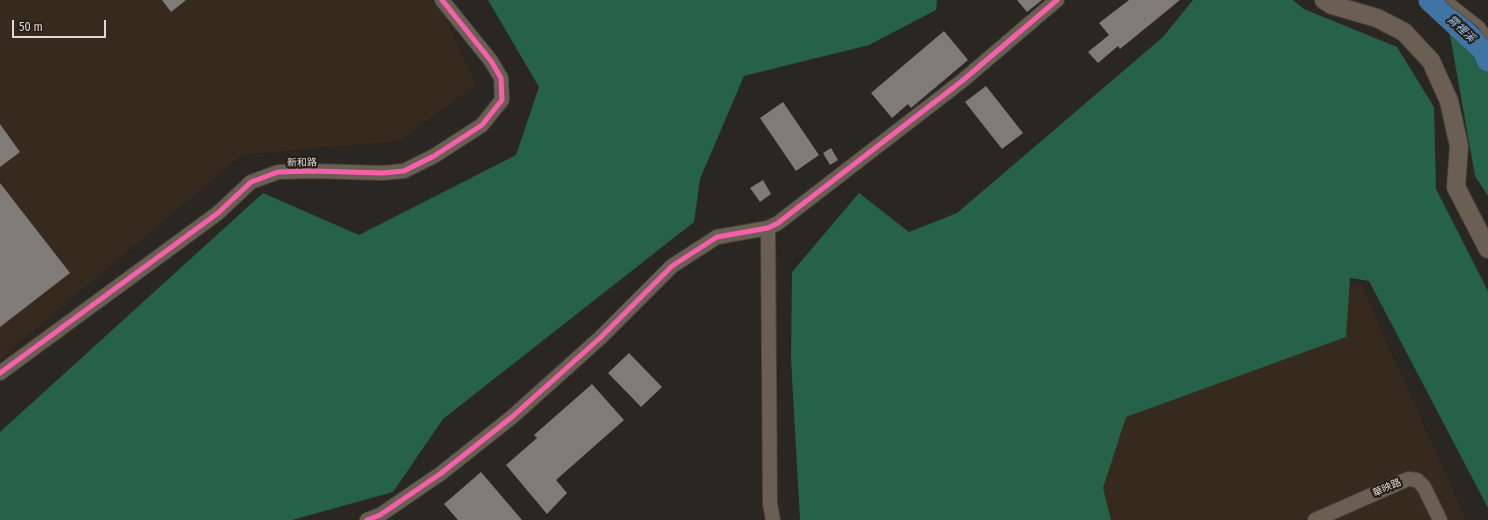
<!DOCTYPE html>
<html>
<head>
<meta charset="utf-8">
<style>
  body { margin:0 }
  #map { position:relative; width:1488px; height:520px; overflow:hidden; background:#2a2622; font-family:"Fira Sans Condensed",sans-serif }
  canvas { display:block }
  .scale { position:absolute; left:12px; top:20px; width:94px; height:18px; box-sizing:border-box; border:2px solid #ded9d4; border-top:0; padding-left:5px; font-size:12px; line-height:14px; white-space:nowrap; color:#ded9d4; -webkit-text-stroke:3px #241c14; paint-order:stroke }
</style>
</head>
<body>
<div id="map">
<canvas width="1488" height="520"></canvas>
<div class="scale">50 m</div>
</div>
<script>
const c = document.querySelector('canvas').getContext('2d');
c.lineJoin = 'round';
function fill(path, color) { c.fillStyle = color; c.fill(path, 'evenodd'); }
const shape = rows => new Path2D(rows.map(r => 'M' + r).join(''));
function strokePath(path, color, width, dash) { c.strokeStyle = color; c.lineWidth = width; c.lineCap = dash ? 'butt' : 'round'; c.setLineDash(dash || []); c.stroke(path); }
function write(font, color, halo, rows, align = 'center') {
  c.font = font + ' "Fira Sans Condensed","Noto Sans TC",sans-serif'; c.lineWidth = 4; c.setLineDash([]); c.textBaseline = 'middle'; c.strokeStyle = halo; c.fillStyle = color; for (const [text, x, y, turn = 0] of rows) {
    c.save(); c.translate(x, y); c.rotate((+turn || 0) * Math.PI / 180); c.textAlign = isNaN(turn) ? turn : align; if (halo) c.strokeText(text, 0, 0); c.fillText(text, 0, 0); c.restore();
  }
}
const built = shape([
  [0,0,437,0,476,85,399,141,242,155,0,359],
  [1361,285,1466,520,1065,520,1033,388]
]);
const forest = shape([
  [488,0,937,0,936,10,869,45,744,76,700,179,694,222,443,419,393,492,292,520,0,520,0,432,263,193,359,235,516,155,539,87],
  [1193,0,1293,0,1304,9,1397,47,1434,107,1436,189,1488,291,1488,508,1369,281,1350,278,1346,337,1126,417,1103,488,1111,520,800,520,791,359,792,272,859,193,909,232,957,213,1163,37],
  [1448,24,1488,53,1488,196,1475,176]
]);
const river = shape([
  [1430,0,1484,50,1488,60]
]);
const building = shape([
  [162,0,186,0,171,12],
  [1017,0,1042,0,1027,12],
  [1129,0,1180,0,1120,49,1118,46,1098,63,1088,52,1109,35,1099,23],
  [944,31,968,60,911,108,908,104,892,118,871,93],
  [986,86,1023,133,1002,149,965,102],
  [783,102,819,155,796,171,760,118],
  [0,124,20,152,0,167],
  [831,148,838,160,830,165,823,153],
  [763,180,771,194,760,202,750,188],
  [0,183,70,273,0,327],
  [629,353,662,387,641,407,608,373],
  [592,384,624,420,556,480,567,493,547,514,506,465,537,438,534,435],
  [481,472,522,520,458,520,444,504]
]);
const service = shape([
  [1449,0,1481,25,1488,35]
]);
const minor = shape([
  [768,228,770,504,773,520],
  [0,373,218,213,251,182,278,172,313,171,383,173,404,171,434,156,482,125,502,100,501,78,491,61,442,0],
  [367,520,380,515,440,474,512,417,600,338,672,266,717,237,768,228,778,223,962,81,1057,0],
  [1315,520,1408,479,1417,480,1424,487,1440,520]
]);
const tertiary = shape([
  [1324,0,1332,5,1377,18,1404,32,1431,61,1449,101,1459,146,1456,187,1488,249]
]);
const cycleway = shape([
  [0,373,218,213,251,182,278,172,313,171,383,173,404,171,434,156,482,125,502,100,501,78,491,61,442,0],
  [367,520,380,515,440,474,512,417,600,338,672,266,717,237,768,228,778,223,962,81,1057,0]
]);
const streetNames = [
  ["新和路",302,163,-1],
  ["華映路",1387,488,-24]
];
const waterNames = [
  ["霄裡溪",1461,29,43]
];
fill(built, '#362a1f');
fill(forest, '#26614a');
strokePath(river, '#3f74a3', 23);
fill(building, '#7f7b77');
strokePath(service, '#46433f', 8);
strokePath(minor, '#46433f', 16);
strokePath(tertiary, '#46433f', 20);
strokePath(service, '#6b5e53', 7);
strokePath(minor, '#6b5e53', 14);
strokePath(tertiary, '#6b5e53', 18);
strokePath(cycleway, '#f560ab', 5);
write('10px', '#ded9d4', '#241c14', streetNames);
write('italic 11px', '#9ccbf7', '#241c14', waterNames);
</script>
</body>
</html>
